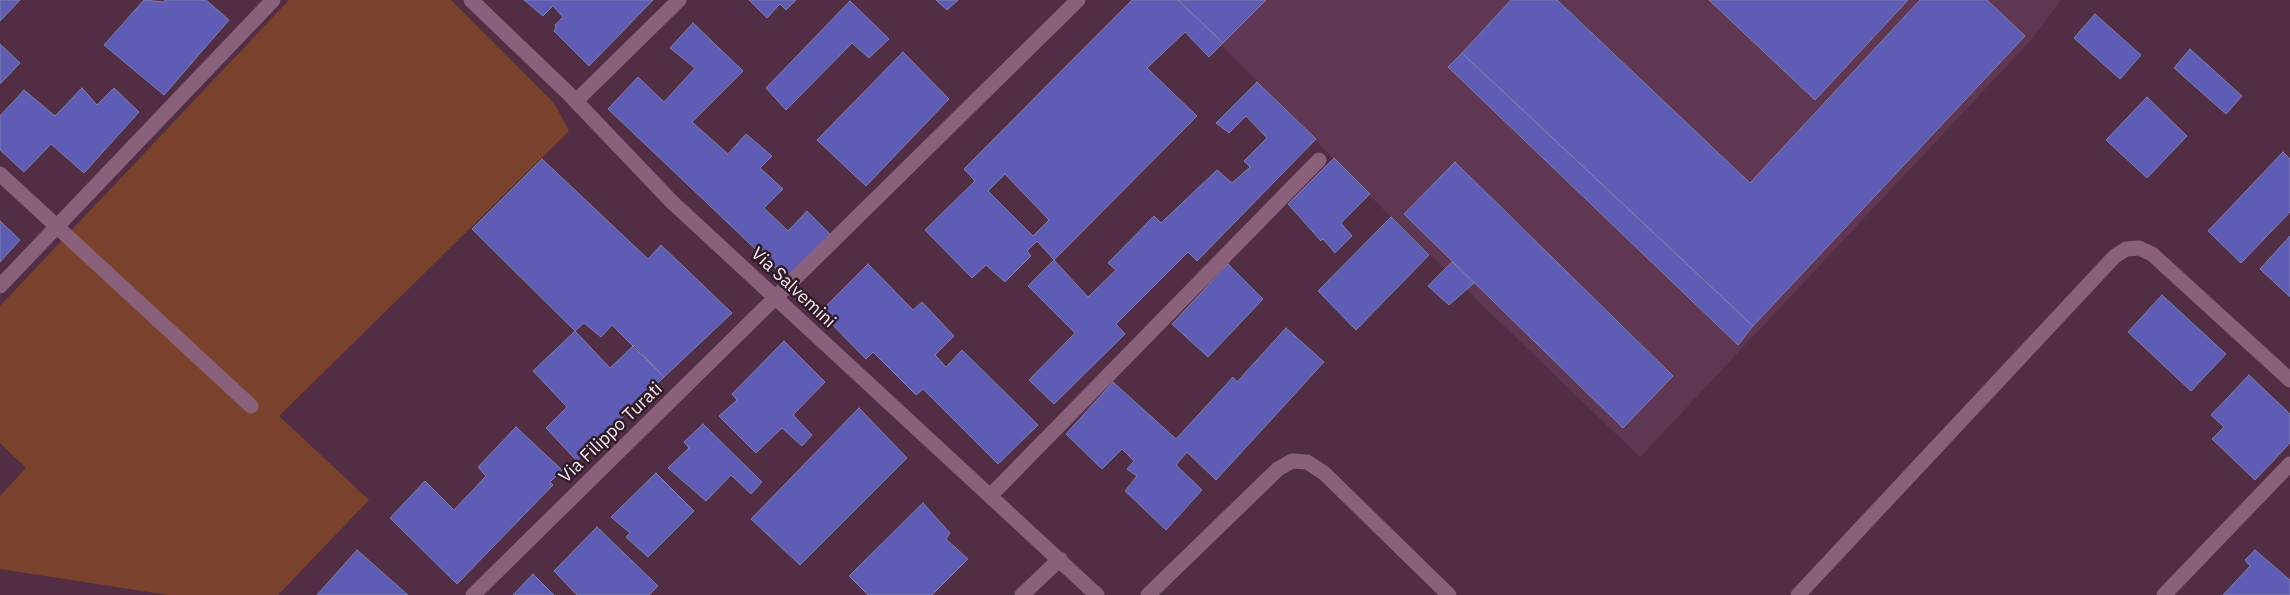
<!DOCTYPE html>
<html>
<head>
<meta charset="utf-8">
<style>
  body { margin:0 }
  canvas { display:block; background:#522e45 }
</style>
</head>
<body>
<canvas width="2290" height="595"></canvas>
<script>
const c = document.querySelector('canvas').getContext('2d');
c.lineJoin = 'round';
function fill(path, color) { c.fillStyle = color; c.fill(path, 'evenodd'); }
const shape = rows => new Path2D(rows.map(r => 'M' + r).join(''));
function strokePath(path, color, width, dash) { c.strokeStyle = color; c.lineWidth = width; c.lineCap = dash ? 'butt' : 'round'; c.setLineDash(dash || []); c.stroke(path); }
function write(font, color, halo, rows, align = 'center') {
  c.font = font + ' "IBM Plex Sans",sans-serif'; c.lineWidth = 5; c.setLineDash([]); c.textBaseline = 'middle'; c.strokeStyle = halo; c.fillStyle = color; for (const [text, x, y, turn = 0] of rows) {
    c.save(); c.translate(x, y); c.rotate((+turn || 0) * Math.PI / 180); c.textAlign = isNaN(turn) ? turn : align; if (halo) c.strokeText(text, 0, 0); c.fillText(text, 0, 0); c.restore();
  }
}
const built = shape([
  [1177,0,2061,0,2031,40,1640,457,1391,217]
]);
const green = shape([
  [289,0,451,0,554,103,569,131,279,416,369,500,278,595,168,595,0,569,0,496,26,468,0,443,0,306]
]);
const building = shape([
  [0,0,20,0,0,21,0,0],
  [144,0,164,2,165,0,206,0,229,20,164,95,104,45,144,0],
  [524,0,653,0,589,66,554,31,556,27,555,25,563,17,553,6,543,16,524,0],
  [749,0,796,0,786,10,780,4,767,18,749,0],
  [936,0,958,0,947,10,936,0],
  [1132,0,1178,0,1223,43,1209,57,1185,32,1147,68,1197,116,1054,260,1037,241,1027,251,1031,256,1005,282,986,265,972,278,925,230,975,181,964,169,1132,0],
  [1005,174,1049,220,1033,236,988,191,1005,174],
  [1178,0,1266,0,1223,43,1178,0],
  [1511,0,1557,0,1750,183,1920,0,1987,0,2025,36,1753,326,1462,53,1511,0],
  [1709,0,1908,0,1815,100,1709,0],
  [850,1,889,39,869,58,852,43,786,110,766,88,850,1],
  [2095,14,2141,55,2120,79,2074,38,2095,14],
  [693,23,743,71,692,122,728,154,746,134,772,156,760,168,783,189,764,208,788,231,807,211,830,234,787,279,608,109,638,77,664,102,695,68,670,48,693,23],
  [0,44,20,63,0,84,0,44],
  [2190,49,2242,96,2226,114,2174,68,2190,49],
  [903,52,949,99,866,186,817,140,903,52],
  [1462,53,1753,326,1738,345,1448,67,1462,53],
  [1257,82,1316,139,1197,261,1188,252,1116,324,1125,334,1054,404,1029,380,1075,333,1028,286,1054,260,1088,297,1116,270,1108,263,1154,216,1161,223,1217,170,1232,183,1250,167,1244,161,1267,138,1246,116,1229,133,1216,123,1257,82],
  [82,88,97,105,114,88,139,112,84,173,51,144,24,172,0,150,0,116,24,90,55,116,82,88],
  [2147,97,2187,136,2147,178,2106,140,2147,97],
  [2283,152,2290,159,2290,212,2241,263,2208,231,2283,152],
  [1334,158,1370,194,1341,223,1352,236,1335,253,1323,239,1321,241,1288,204,1334,158],
  [542,159,648,259,661,245,732,313,664,377,612,325,601,337,584,323,575,331,472,229,542,159],
  [1455,162,1673,376,1623,428,1404,214,1455,162],
  [1391,217,1429,255,1356,330,1318,291,1391,217],
  [0,221,20,240,0,262,0,221],
  [2290,236,2290,297,2260,269,2290,236],
  [1452,262,1474,283,1449,305,1428,286,1452,262],
  [868,264,913,310,922,302,954,336,935,355,946,367,962,350,1038,425,998,464,923,389,916,395,873,352,866,359,820,312,868,264],
  [1228,264,1263,299,1208,357,1172,324,1228,264],
  [2162,295,2226,354,2191,391,2128,332,2162,295],
  [1286,328,1324,362,1216,480,1187,452,1176,465,1202,490,1166,530,1125,491,1137,476,1127,469,1134,461,1122,449,1102,469,1066,434,1113,382,1176,439,1233,377,1237,382,1286,328],
  [575,331,610,368,634,345,664,377,577,461,546,428,567,407,533,371,575,331],
  [784,341,825,382,793,415,812,435,802,446,782,428,756,453,719,416,737,400,732,394,784,341],
  [2249,375,2290,414,2290,443,2255,480,2212,439,2224,427,2211,415,2249,375],
  [859,408,907,458,800,565,751,519,859,408],
  [703,424,762,482,751,494,731,475,706,501,668,468,689,448,684,442,703,424],
  [516,427,562,470,550,482,553,485,457,584,390,518,425,481,454,510,486,476,478,467,516,427],
  [656,473,694,511,648,557,626,537,630,533,611,517,656,473],
  [923,503,950,533,946,539,968,559,932,595,868,595,849,576,923,503],
  [597,527,658,586,649,595,577,595,554,571,597,527],
  [357,550,408,595,317,595,357,550],
  [2255,550,2290,580,2290,595,2223,595,2250,566,2245,560,2255,550],
  [533,574,554,595,513,595,533,574]
]);
const minor = shape([
  [471,0,568,93,672,202,1097,595],
  [576,101,679,0],
  [0,174,251,406],
  [0,286,273,0],
  [991,495,1319,160],
  [473,595,1078,0],
  [1022,595,1060,559],
  [1148,595,1278,469,1292,461,1307,462,1324,473,1449,595],
  [1798,595,2115,256,2126,249,2139,248,2152,254,2290,380],
  [2164,595,2290,464]
]);
const streetNames = [
  ["Via Salvemini",793,288,43],
  ["Via Filippo Turati",611,433,-44]
];
fill(built, '#603752');
fill(green, '#7a412c');
fill(building, '#5e5cb5');
strokePath(building, '#7d80a9', 1);
strokePath(minor, '#89617a', 15);
write('18px', '#fde6f3', '#2d1d27', streetNames);
</script>
</body>
</html>
